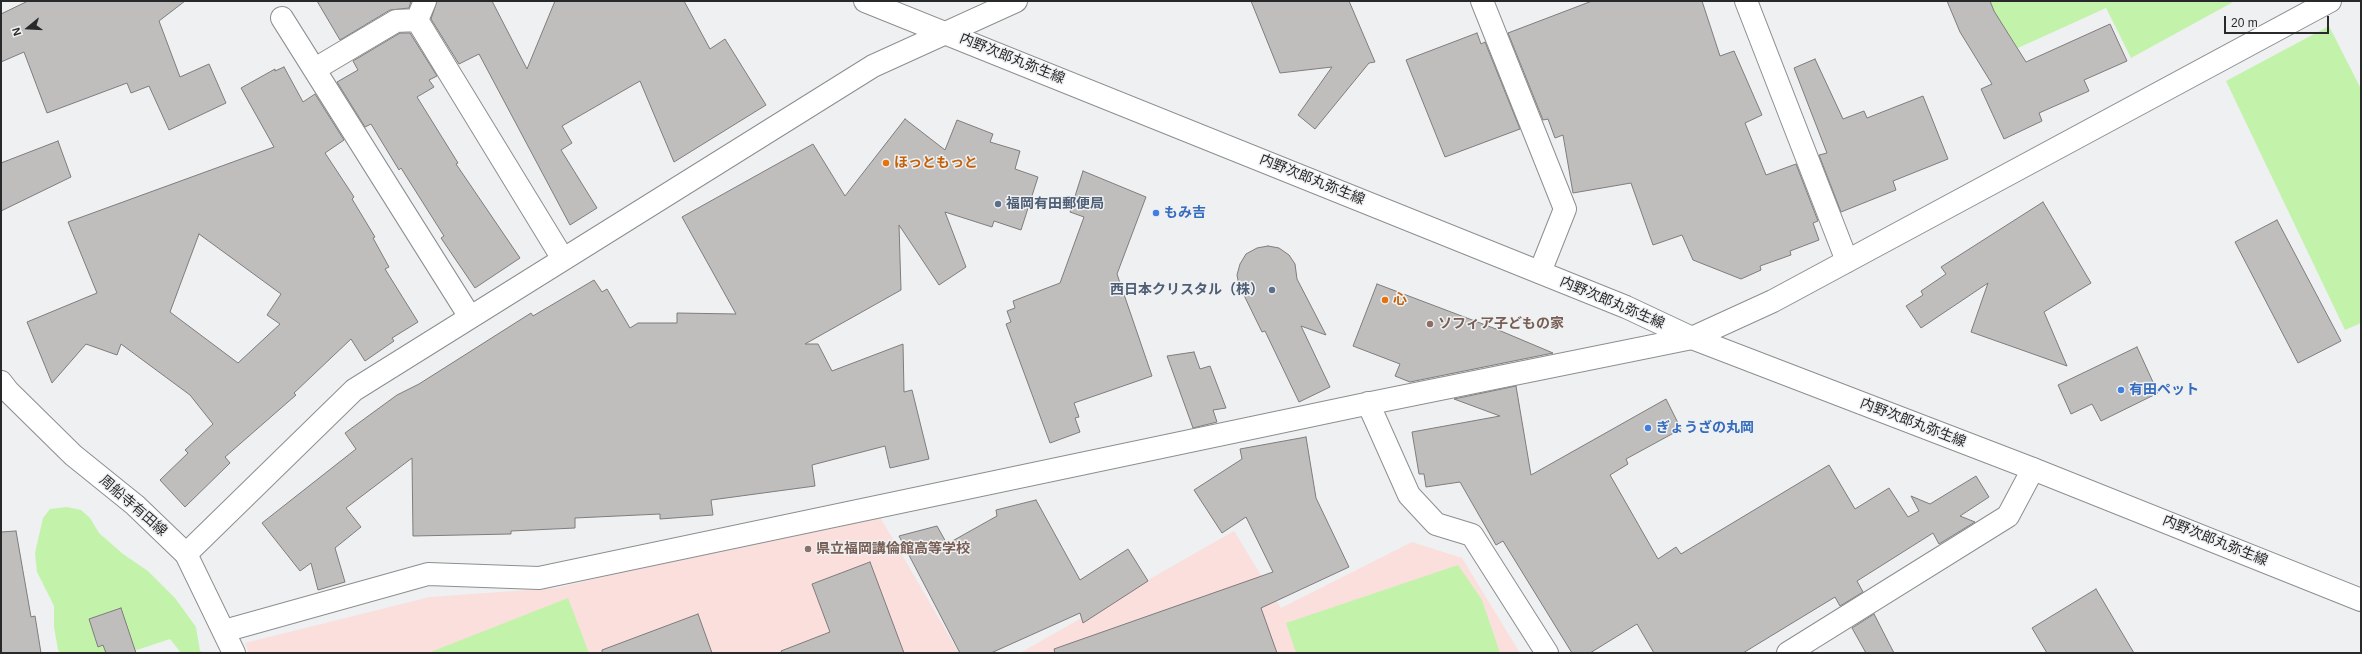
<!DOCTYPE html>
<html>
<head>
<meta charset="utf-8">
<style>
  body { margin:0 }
  #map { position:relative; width:2362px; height:654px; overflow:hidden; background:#eef0f2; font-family:Arial,sans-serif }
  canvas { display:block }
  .frame { position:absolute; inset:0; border:2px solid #28292a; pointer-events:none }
  .north { position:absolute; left:8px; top:8px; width:40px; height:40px; -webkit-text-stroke:3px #eef0f2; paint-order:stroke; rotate:252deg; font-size:11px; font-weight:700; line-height:16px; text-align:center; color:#28292a }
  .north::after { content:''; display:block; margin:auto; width:14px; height:18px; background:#28292a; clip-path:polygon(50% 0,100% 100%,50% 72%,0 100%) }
  .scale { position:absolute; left:2224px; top:16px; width:105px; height:18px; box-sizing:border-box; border:2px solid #28292a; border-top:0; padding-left:5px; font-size:12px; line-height:14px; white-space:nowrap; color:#28292a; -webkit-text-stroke:3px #eef0f2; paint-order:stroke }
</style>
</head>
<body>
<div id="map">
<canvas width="2362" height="654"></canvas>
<div class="frame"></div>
<div class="north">N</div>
<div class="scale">20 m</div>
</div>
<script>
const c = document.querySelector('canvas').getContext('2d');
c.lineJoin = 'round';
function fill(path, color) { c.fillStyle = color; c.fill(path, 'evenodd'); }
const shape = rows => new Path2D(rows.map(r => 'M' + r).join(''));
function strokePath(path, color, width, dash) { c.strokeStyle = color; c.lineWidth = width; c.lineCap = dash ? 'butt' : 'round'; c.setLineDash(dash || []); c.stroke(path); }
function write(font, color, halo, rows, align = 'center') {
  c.font = font + ' Arial,"Noto Sans JP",sans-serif'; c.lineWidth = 3; c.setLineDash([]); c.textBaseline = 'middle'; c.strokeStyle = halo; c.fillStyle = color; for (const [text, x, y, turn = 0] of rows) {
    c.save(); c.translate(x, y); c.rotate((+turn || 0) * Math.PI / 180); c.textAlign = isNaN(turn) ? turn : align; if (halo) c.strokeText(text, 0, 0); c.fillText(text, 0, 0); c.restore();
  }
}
const education = shape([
  [876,510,959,653,249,653,245,643,430,597,557,588],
  [1234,531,1281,608,1412,542,1462,558,1520,653,1020,653]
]);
const green = shape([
  [1990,1,2235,1,2131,58,2106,8,2018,48,1994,11],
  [2329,26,2361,89,2361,323,2345,330,2226,81],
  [67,507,81,510,90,518,99,533,123,554,148,571,175,598,196,627,200,651,204,653,181,653,170,639,137,650,112,651,110,653,61,653,58,650,54,627,54,606,37,572,35,553,43,518,50,509],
  [1458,565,1482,600,1500,653,1296,653,1286,623],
  [568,598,589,653,428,653]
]);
const building = shape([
  [28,1,185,1,159,21,180,77,209,64,226,103,169,130,149,86,131,93,127,83,47,113,24,52,1,62,1,14,28,1],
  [317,1,411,1,409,8,390,10,340,40,317,1],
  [437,1,492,1,527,69,555,1,684,1,710,49,725,39,766,105,674,162,640,81,562,126,572,143,561,150,597,208,570,225,479,54,459,64,431,19,437,1],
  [1251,1,1349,1,1375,62,1369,63,1315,129,1298,115,1332,67,1280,73,1251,1],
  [1592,1,1702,1,1720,56,1734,51,1762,115,1745,123,1766,175,1796,164,1818,221,1813,223,1819,240,1790,251,1791,255,1760,266,1761,270,1741,279,1693,260,1682,235,1653,245,1631,183,1573,193,1563,135,1555,138,1548,119,1543,120,1508,33,1592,1],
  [1947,1,1990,1,1994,11,2026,62,2110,24,2127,61,2084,80,2089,91,2039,113,2042,121,2004,139,1981,89,1992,84,1960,32,1947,1],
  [400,33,410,33,437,76,429,80,434,87,417,97,458,163,456,164,520,258,475,288,441,238,444,236,401,168,399,170,371,124,365,127,337,82,358,70,353,61,400,33],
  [1477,33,1481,44,1485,42,1520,129,1445,157,1406,60,1477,33],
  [1815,59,1843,119,1864,111,1867,118,1923,96,1948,159,1893,181,1896,190,1841,212,1819,155,1827,153,1794,68,1815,59],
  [284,67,303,102,315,94,344,140,325,153,354,197,352,199,375,237,373,238,389,267,385,269,418,322,392,338,394,341,365,361,351,339,294,393,296,395,225,457,230,463,185,507,160,480,188,453,185,450,213,424,190,395,121,344,117,355,86,344,52,383,27,322,97,293,68,222,274,147,241,88,275,69,275,71,284,67],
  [199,234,281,294,267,315,280,324,238,363,170,312,199,234],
  [905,119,945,150,957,120,993,134,990,142,1020,151,1015,169,1038,177,1021,230,994,221,992,227,945,212,966,267,939,285,899,225,901,290,805,344,818,344,832,371,903,344,904,392,912,390,929,459,890,468,885,446,812,465,815,486,711,500,713,515,660,519,660,514,575,518,575,528,511,531,511,534,413,536,412,458,346,508,361,527,335,548,345,582,318,590,311,563,300,571,262,523,356,449,345,433,397,395,419,384,531,313,533,316,594,280,602,292,607,289,630,328,638,323,677,323,677,313,736,314,682,217,813,144,845,196,905,119],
  [58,141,71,177,1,211,1,163,58,141],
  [1083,171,1146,197,1117,274,1152,376,1074,403,1079,417,1075,418,1080,432,1050,443,1006,324,1011,322,1007,311,1015,308,1013,301,1060,283,1084,217,1070,212,1083,171],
  [2043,202,2091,283,2044,312,2067,366,1971,332,1988,283,1921,328,1906,306,1923,295,1921,291,1946,274,1941,267,2043,202],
  [2277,220,2341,341,2298,363,2235,242,2277,220],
  [1268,246,1279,248,1289,255,1295,264,1297,279,1326,335,1301,326,1330,387,1299,402,1265,331,1262,332,1239,285,1237,275,1240,264,1246,254,1257,248,1268,246],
  [1377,284,1496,329,1553,353,1410,382,1395,376,1400,364,1353,346,1377,284],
  [2137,347,2158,393,2101,421,2092,404,2071,414,2058,385,2137,347],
  [1194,352,1200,369,1210,366,1226,408,1213,410,1217,422,1193,428,1167,356,1194,352],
  [1516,386,1531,475,1666,399,1681,429,1626,459,1628,464,1610,475,1658,559,1676,547,1681,554,1829,465,1855,509,1889,488,1908,517,1919,511,1911,496,1930,504,1976,476,1989,497,1960,516,1975,522,1939,544,1933,533,1857,581,1863,592,1840,606,1835,597,1743,653,1654,653,1637,624,1590,653,1572,653,1503,541,1496,545,1460,482,1426,487,1424,474,1419,474,1412,432,1500,416,1454,399,1516,386],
  [1306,437,1316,498,1349,567,1261,608,1277,653,1055,653,1054,649,1273,572,1246,517,1222,533,1194,490,1242,459,1240,449,1306,437],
  [1036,500,1080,580,1128,549,1148,581,1083,623,1080,613,991,653,960,653,899,536,937,526,947,544,997,516,996,510,1036,500],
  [16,531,31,617,35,616,41,653,1,653,1,532,16,531],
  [870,562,904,653,782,653,781,651,830,632,812,584,870,562],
  [2096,589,2134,653,2047,653,2032,628,2096,589],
  [121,608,136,653,106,653,103,645,98,647,89,619,121,608],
  [698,614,712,653,602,653,602,650,698,614],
  [1874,614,1894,653,1866,653,1852,628,1874,614]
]);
const minor = shape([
  [1482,1,1565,209,1540,272],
  [1746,1,1847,261],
  [282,18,470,317],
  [417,20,425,1],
  [315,69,396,21,417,20,563,259],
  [1368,403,1409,495,1436,524,1472,535,1547,653],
  [186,554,354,390,873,66,1016,1],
  [224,631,428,574,539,578,1361,405,1692,338],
  [1788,653,2008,516,2033,469]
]);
const tertiary = shape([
  [1692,338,1773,301,2330,1]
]);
const secondary = shape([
  [865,1,1626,307,1692,338,2033,469,2361,600],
  [1,382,8,391,73,455,135,505,186,554,234,653]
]);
const markers = [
  [886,163,4,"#e8710a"],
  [998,204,4,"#5c6f8a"],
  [1156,213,4,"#3f7fe0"],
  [1272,290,4,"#5c6f8a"],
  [1385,300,4,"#e8710a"],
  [1430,324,4,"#8d6e63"],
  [2121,390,4,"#3f7fe0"],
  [1648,428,4,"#3f7fe0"],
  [808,549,4,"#8d6e63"]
];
const streetNames = [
  ["内野次郎丸弥生線",1012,59,22],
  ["内野次郎丸弥生線",1312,180,22],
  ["内野次郎丸弥生線",1612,303,23],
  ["内野次郎丸弥生線",1913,423,21],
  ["周船寺有田線",133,506,41],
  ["内野次郎丸弥生線",2215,541,22]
];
const foodNames = [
  ["ほっともっと",894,163],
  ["心",1393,300]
];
const serviceNames = [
  ["福岡有田郵便局",1006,204],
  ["西日本クリスタル（株）",1264,290,"right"]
];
const shopNames = [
  ["もみ吉",1164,213],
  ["有田ペット",2129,390],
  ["ぎょうざの丸岡",1656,428]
];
const educationNames = [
  ["ソフィア子どもの家",1438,324],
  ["県立福岡講倫館高等学校",816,549]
];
fill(education, '#fadfdd');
fill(green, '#c3f3ab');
fill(building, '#c0bdbd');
strokePath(building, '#7f7c7c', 1);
strokePath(minor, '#8c8f90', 24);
strokePath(tertiary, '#8c8f90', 24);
strokePath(secondary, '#8c8f90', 24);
strokePath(minor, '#fff', 22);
strokePath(tertiary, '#fff', 22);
strokePath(secondary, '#fff', 22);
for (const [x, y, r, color] of markers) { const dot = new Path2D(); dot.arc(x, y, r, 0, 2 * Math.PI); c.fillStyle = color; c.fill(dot); strokePath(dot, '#eef0f2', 1.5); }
write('14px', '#28292a', '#eef0f2', streetNames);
write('bold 14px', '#c56008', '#eef0f2', foodNames, 'left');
write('bold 14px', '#4e5e75', '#eef0f2', serviceNames, 'left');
write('bold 14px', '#366cbe', '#eef0f2', shopNames, 'left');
write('bold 14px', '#785e54', '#eef0f2', educationNames, 'left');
</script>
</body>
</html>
